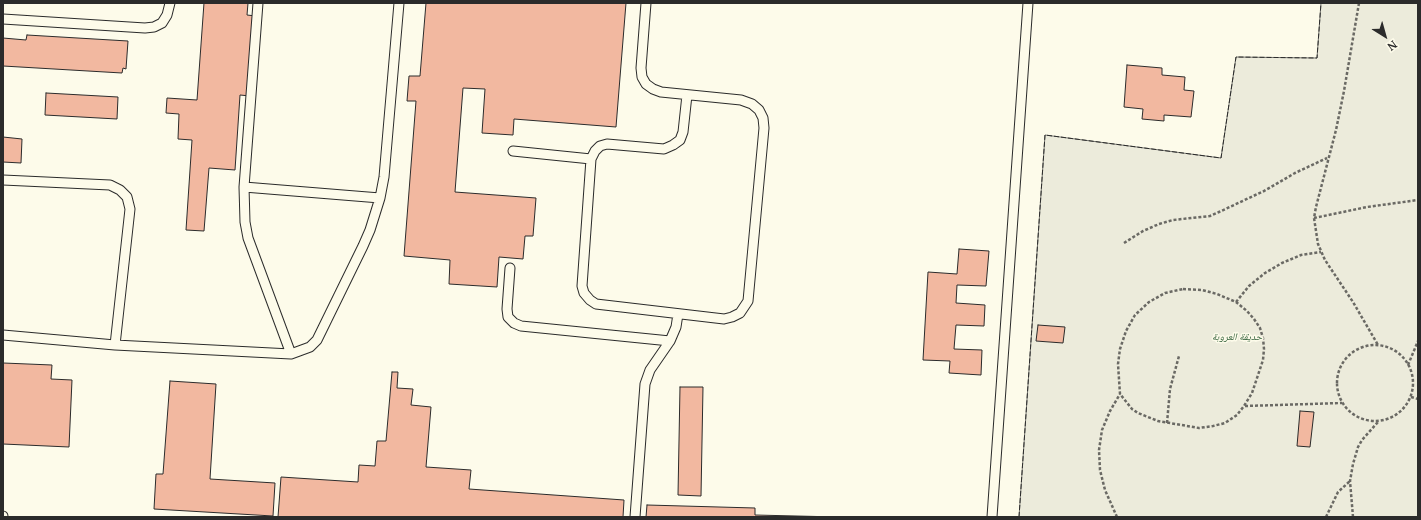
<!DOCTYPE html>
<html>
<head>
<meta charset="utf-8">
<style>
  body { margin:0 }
  #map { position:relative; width:1421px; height:520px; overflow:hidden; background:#fdfbea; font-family:"Noto Serif",serif }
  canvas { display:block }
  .frame { position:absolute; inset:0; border:4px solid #2b2b2b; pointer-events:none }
  .north { position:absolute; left:1365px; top:16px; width:40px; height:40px; -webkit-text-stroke:3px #fdfbea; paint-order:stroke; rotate:143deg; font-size:11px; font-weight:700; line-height:16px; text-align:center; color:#2b2b2b }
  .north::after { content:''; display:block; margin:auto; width:14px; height:18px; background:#2b2b2b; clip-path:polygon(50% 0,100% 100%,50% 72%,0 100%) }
</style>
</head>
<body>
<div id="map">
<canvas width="1421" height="520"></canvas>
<div class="frame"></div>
<div class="north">N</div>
</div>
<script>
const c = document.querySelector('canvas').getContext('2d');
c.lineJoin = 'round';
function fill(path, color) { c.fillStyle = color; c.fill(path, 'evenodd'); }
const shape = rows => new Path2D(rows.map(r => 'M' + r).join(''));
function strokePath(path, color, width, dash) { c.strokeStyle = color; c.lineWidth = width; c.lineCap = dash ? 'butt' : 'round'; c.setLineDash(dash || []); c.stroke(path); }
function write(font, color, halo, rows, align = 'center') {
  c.font = font + ' "Noto Serif","Noto Naskh Arabic",serif'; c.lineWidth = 3; c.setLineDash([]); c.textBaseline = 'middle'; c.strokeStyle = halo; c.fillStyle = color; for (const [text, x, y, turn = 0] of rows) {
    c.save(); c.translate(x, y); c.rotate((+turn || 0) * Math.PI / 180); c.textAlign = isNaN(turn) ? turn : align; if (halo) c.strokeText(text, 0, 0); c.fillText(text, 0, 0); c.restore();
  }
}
const green = shape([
  [1321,3,1418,3,1418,517,1019,517,1045,135,1221,158,1236,57,1317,58,1321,3]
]);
const building = shape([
  [204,3,248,3,247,15,256,16,250,96,240,95,235,170,209,168,204,231,186,230,192,140,178,139,179,114,166,113,167,98,197,100,204,3],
  [426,3,626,3,616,127,514,119,513,135,482,133,485,89,463,88,455,192,536,198,533,236,525,236,523,259,499,257,497,287,449,284,450,260,404,256,416,101,407,101,409,76,420,76,426,3],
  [27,35,128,41,126,69,123,68,122,73,3,66,3,38,26,40,27,35],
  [1127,65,1162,68,1162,75,1185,77,1184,90,1194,91,1191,117,1164,115,1164,121,1142,119,1143,109,1124,107,1127,65],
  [46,93,118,97,117,119,45,115,46,93],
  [3,137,22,139,21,163,3,162,3,137],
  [959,249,989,251,986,286,957,285,956,303,985,305,984,326,956,325,954,349,982,350,981,375,949,373,950,361,923,360,928,272,957,274,959,249],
  [1038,325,1065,327,1063,343,1036,341,1038,325],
  [3,363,52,365,51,379,72,380,69,447,3,444,3,363],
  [392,372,398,372,397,388,413,389,411,405,431,407,426,467,471,470,469,489,624,500,623,517,278,517,281,477,358,482,359,465,375,466,377,441,386,441,392,372],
  [170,381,216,384,210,479,275,483,273,516,154,509,156,474,163,474,170,381],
  [680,387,703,387,701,496,678,495,680,387],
  [1300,411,1314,412,1310,447,1297,446,1300,411],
  [647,505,755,508,755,515,838,517,646,517,647,505]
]);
const path = shape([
  [1359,3,1344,91,1336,130,1316,207,1314,218,1318,244,1325,260,1353,302,1378,345],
  [1314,218,1367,207,1418,200],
  [1124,243,1143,231,1159,224,1173,220,1210,216,1219,212,1264,191,1295,173,1327,158],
  [1183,289,1202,290,1217,294,1236,302,1247,311,1254,319,1260,328,1263,338,1264,349,1263,360,1252,393,1244,406,1237,415,1225,423,1213,426,1199,428,1158,421,1138,413,1132,409,1120,394,1118,364,1120,349,1126,331,1135,315,1149,302,1165,293,1183,289],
  [1236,302,1249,286,1265,273,1282,263,1301,255,1321,252],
  '1337 383a38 38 0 1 1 76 0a38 38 0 1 1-76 0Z',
  [1408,365,1418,341],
  [1411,397,1418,399],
  [1245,406,1342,403],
  [1167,423,1170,389,1179,356],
  [1117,517,1105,490,1100,470,1099,450,1102,430,1110,411,1120,394],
  [1326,517,1338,492,1350,481],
  [1353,517,1350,481,1353,464,1358,447,1362,440,1378,422]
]);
const service = shape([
  [258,3,244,187,245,222,248,238,291,354],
  [646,3,641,68,642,77,646,84,653,89,661,92,741,100,752,104,759,110,763,118,764,128,748,301,740,313,732,317,724,319,596,304,590,300,584,293,582,286,591,159,595,151,600,146,607,144,664,149,673,145,680,140,683,132,687,95],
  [3,19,145,28,154,27,162,23,167,15,170,3],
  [513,151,591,159],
  [3,180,110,185,120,190,127,197,130,209,115,345],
  [244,187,380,198],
  [510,268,507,309,508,317,514,323,521,326,670,341],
  [3,335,115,345,291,354,310,347,317,340,363,246,370,230,380,198,384,177,399,3],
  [3,516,3,517],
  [635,517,645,384,650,370,670,341,676,327,678,314],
  [992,517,1028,3]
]);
const fence = shape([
  [1019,517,1045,135,1221,158,1236,57,1317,58,1321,3]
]);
const parkNames = [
  ["حديقة العروبة",1237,337]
];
fill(green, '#ecebdb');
strokePath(green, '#74746e', 1);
fill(building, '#f2b8a0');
strokePath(building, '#2b2b2b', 1);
strokePath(service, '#2b2b2b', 11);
strokePath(path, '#6a6964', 2.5, [3, 2]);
strokePath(service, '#fdfbea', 9);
strokePath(fence, '#2b2b2b', 1, [5, 2]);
write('italic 10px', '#34623c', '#fdfbea', parkNames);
</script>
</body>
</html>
